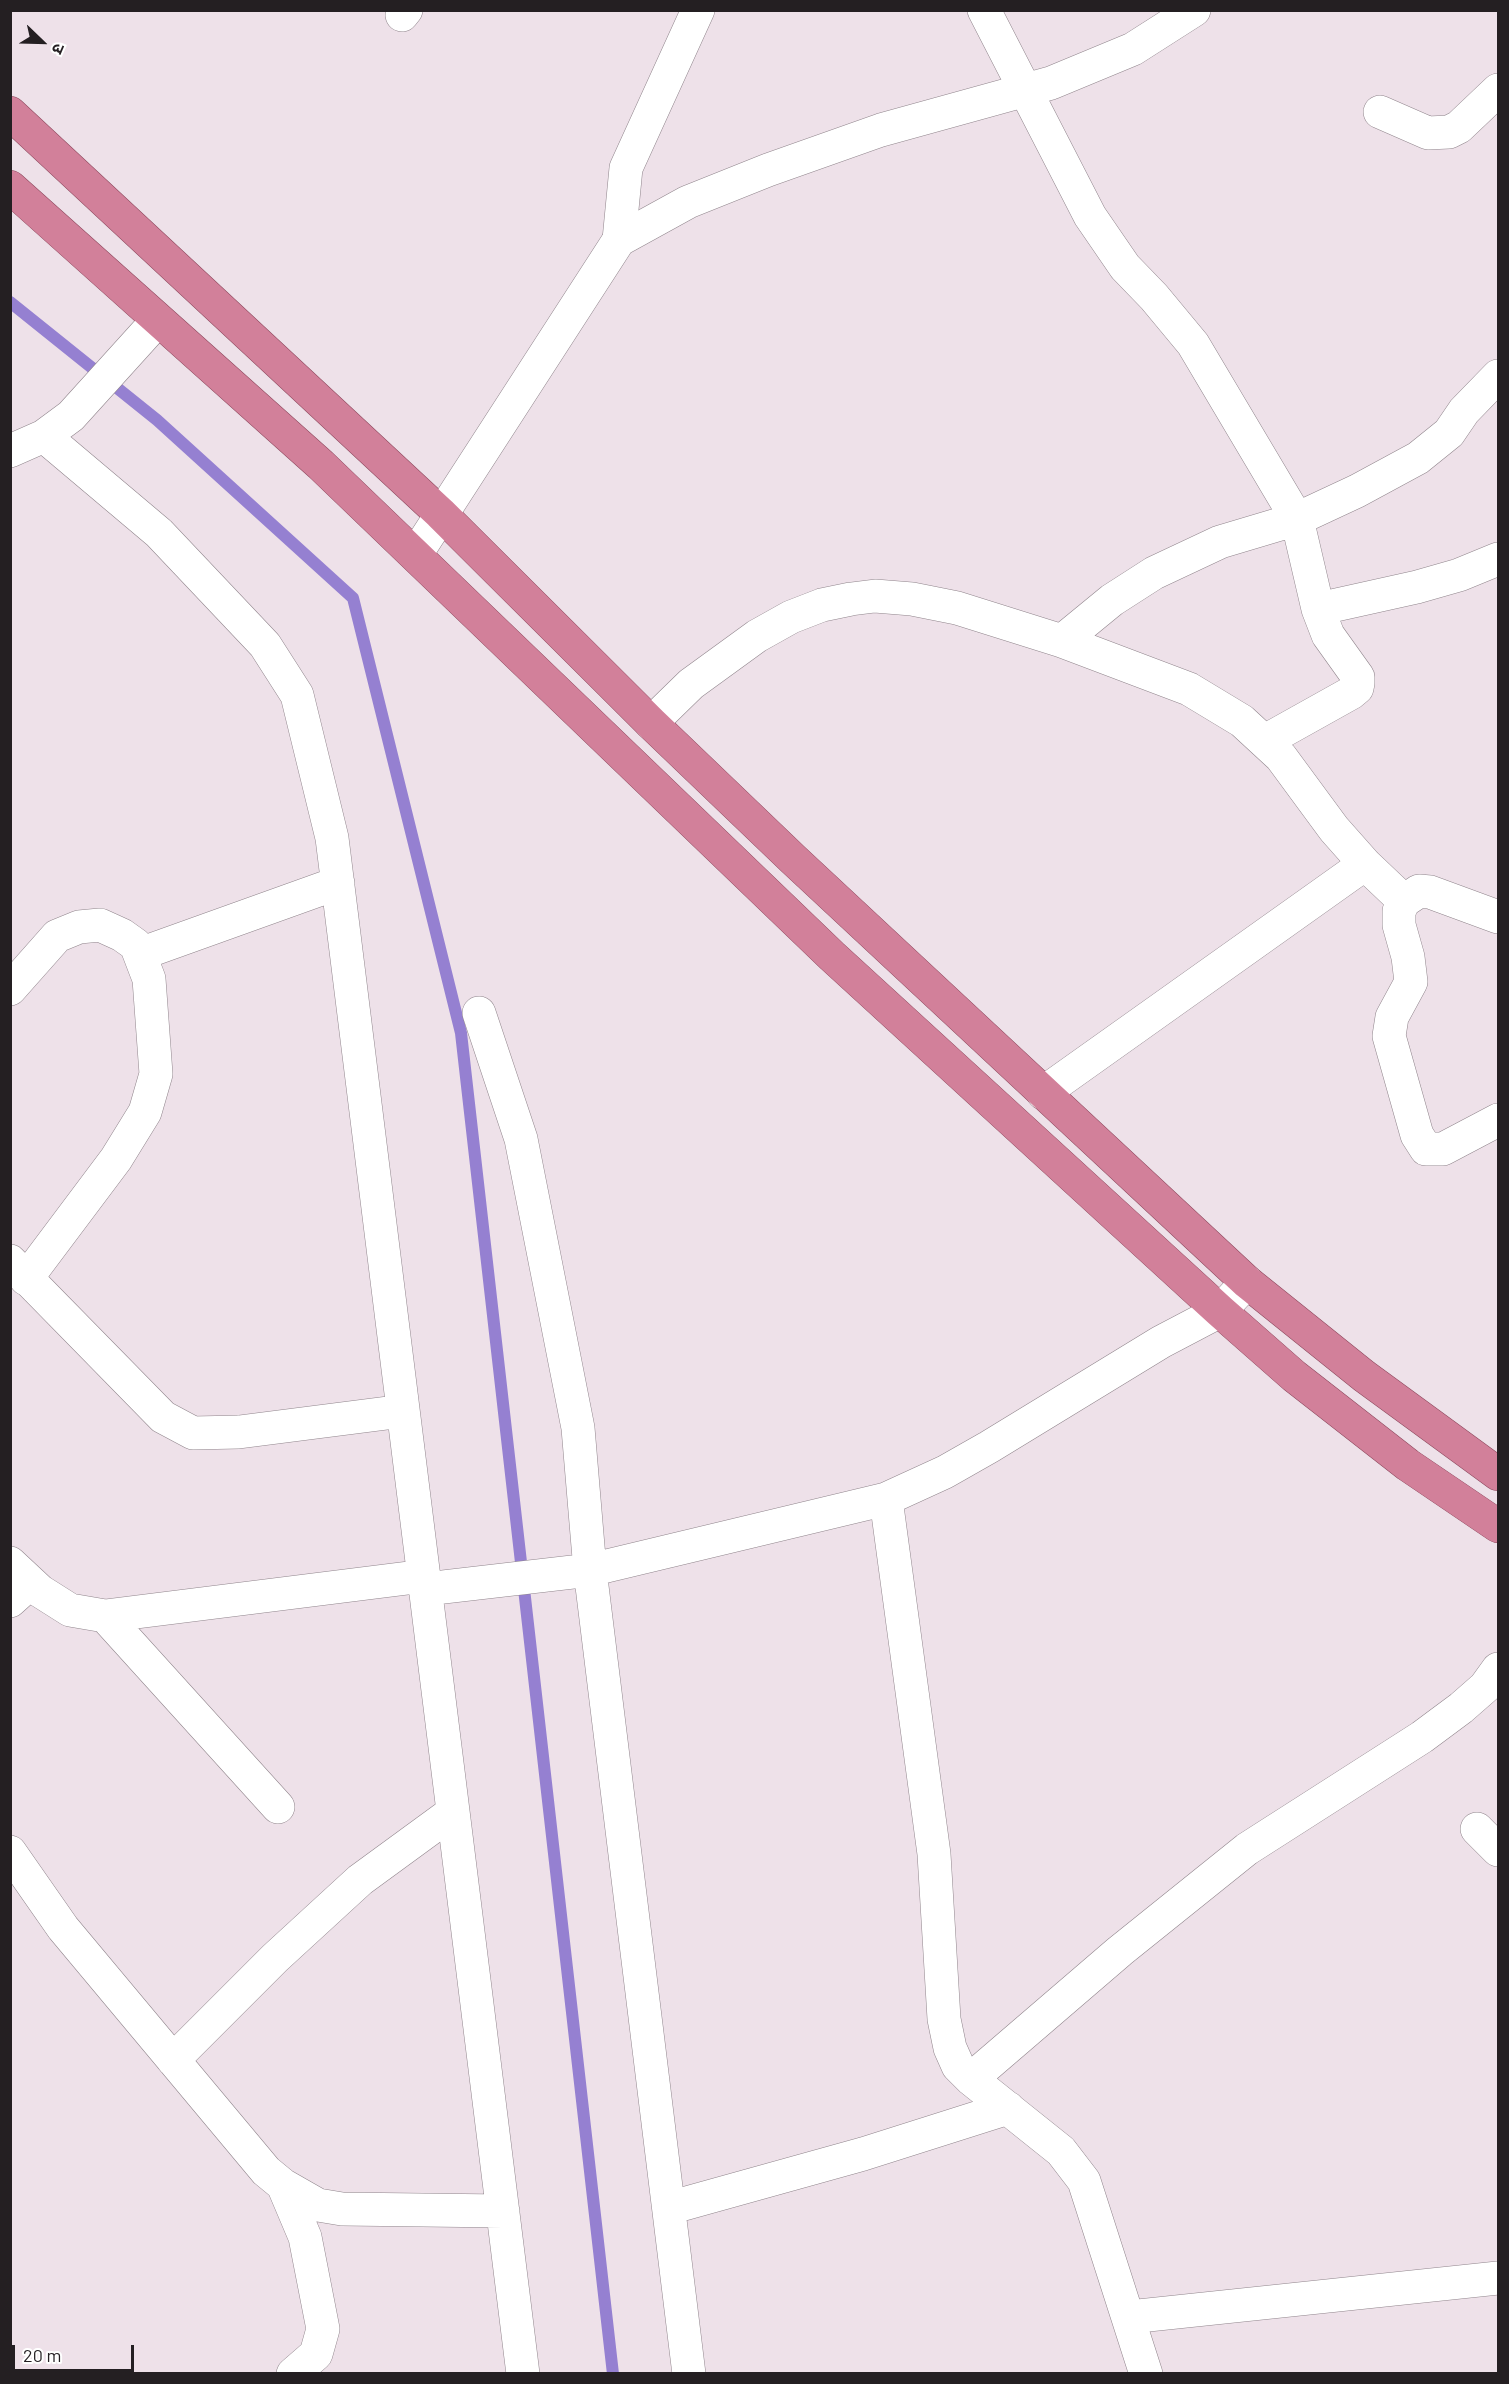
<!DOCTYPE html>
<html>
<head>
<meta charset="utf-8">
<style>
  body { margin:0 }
  #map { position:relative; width:1509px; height:2384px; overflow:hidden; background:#eee1e9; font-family:Barlow,"Noto Sans Devanagari",sans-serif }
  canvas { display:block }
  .frame { position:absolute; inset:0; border:12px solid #241f22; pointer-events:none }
  .north { position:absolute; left:12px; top:12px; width:60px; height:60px; -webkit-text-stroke:4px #fff; paint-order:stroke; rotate:113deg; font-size:16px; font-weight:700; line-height:24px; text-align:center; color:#241f22 }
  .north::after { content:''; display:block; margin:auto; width:21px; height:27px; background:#241f22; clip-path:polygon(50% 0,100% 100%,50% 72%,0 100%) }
  .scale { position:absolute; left:12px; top:2345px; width:122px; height:27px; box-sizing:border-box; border:3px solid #241f22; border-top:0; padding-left:8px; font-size:18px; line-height:21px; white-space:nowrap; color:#241f22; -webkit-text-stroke:4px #fff; paint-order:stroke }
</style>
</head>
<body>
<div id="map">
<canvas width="1509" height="2384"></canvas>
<div class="frame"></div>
<div class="north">उ</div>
<div class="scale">20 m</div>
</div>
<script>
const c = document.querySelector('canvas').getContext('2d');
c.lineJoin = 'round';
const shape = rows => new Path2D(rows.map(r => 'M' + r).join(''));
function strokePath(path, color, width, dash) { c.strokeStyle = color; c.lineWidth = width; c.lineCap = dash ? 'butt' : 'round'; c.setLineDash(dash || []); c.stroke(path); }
const stream = shape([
  [10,302,157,420,353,598,461,1033,613,2374]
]);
const minor = shape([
  [984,10,1090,216,1125,267,1154,297,1193,344,1297,519,1318,609,1328,635,1358,677,1358,683,1357,688,1351,693,1265,741],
  [402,15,406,10],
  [1380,112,1428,133,1449,132,1459,127,1498,90],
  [619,240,626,168,698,10],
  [44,436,159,533,265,645,297,695,332,838,523,2374],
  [10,451,44,436,71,416,157,321],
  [1318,609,1417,587,1459,575,1498,559],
  [1062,641,1189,689,1242,721,1281,757,1334,829,1365,864,1404,901],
  [651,723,691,684,757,636,791,617,822,605,851,599,875,596,912,599,957,608,1062,641,1112,600,1154,573,1220,542,1297,519,1357,491,1418,458,1449,433,1464,411,1498,376],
  [1498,917,1430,892,1419,891,1404,901,1399,911,1399,925,1408,957,1411,982,1392,1017,1389,1036,1417,1135,1426,1149,1443,1149,1498,1120],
  [140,954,338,883],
  [10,989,57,936,79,927,100,925,122,935,136,945,149,979,156,1074,145,1112,116,1159,26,1279],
  [479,1013,521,1139,578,1428,590,1570,689,2374],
  [1043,1093,1365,864],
  [10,1261,163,1417,193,1433,239,1432,403,1411],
  [886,1499,934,1854,944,2019,950,2048,958,2066,971,2079,1061,2151,1084,2181,1146,2374],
  [10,1563,40,1591,70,1610,105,1616,424,1576],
  [426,1589,590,1570,886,1499,945,1472,989,1447,1161,1342,1220,1311,1247,1282],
  [10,1601,30,1583],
  [105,1616,278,1807],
  [1477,1829,1498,1850],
  [10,1852,63,1928,266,2171,283,2185,318,2205,342,2209,503,2211],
  [173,2060,275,1958,360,1880,453,1812],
  [971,2079,1120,1951,1247,1849,1422,1737,1461,1708,1485,1687,1498,1669],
  [283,2185,305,2237,323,2329,316,2354,293,2374],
  [669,2208,863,2154,1008,2108],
  [1129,2317,1498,2278]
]);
const tertiary = shape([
  [416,554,619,240,688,202,768,170,881,130,1051,83,1133,49,1194,10]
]);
const trunk = shape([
  [10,113,440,513,651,723,794,860,1247,1282,1364,1376,1498,1474],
  [10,187,321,465,832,956,1220,1311,1294,1376,1408,1465,1498,1526]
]);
strokePath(stream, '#9580d1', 12);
strokePath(minor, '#90858c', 34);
strokePath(tertiary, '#90858c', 34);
strokePath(trunk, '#8e4a5f', 34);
strokePath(minor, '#fff', 33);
strokePath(tertiary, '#fff', 33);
strokePath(trunk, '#d2809a', 33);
</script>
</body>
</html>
